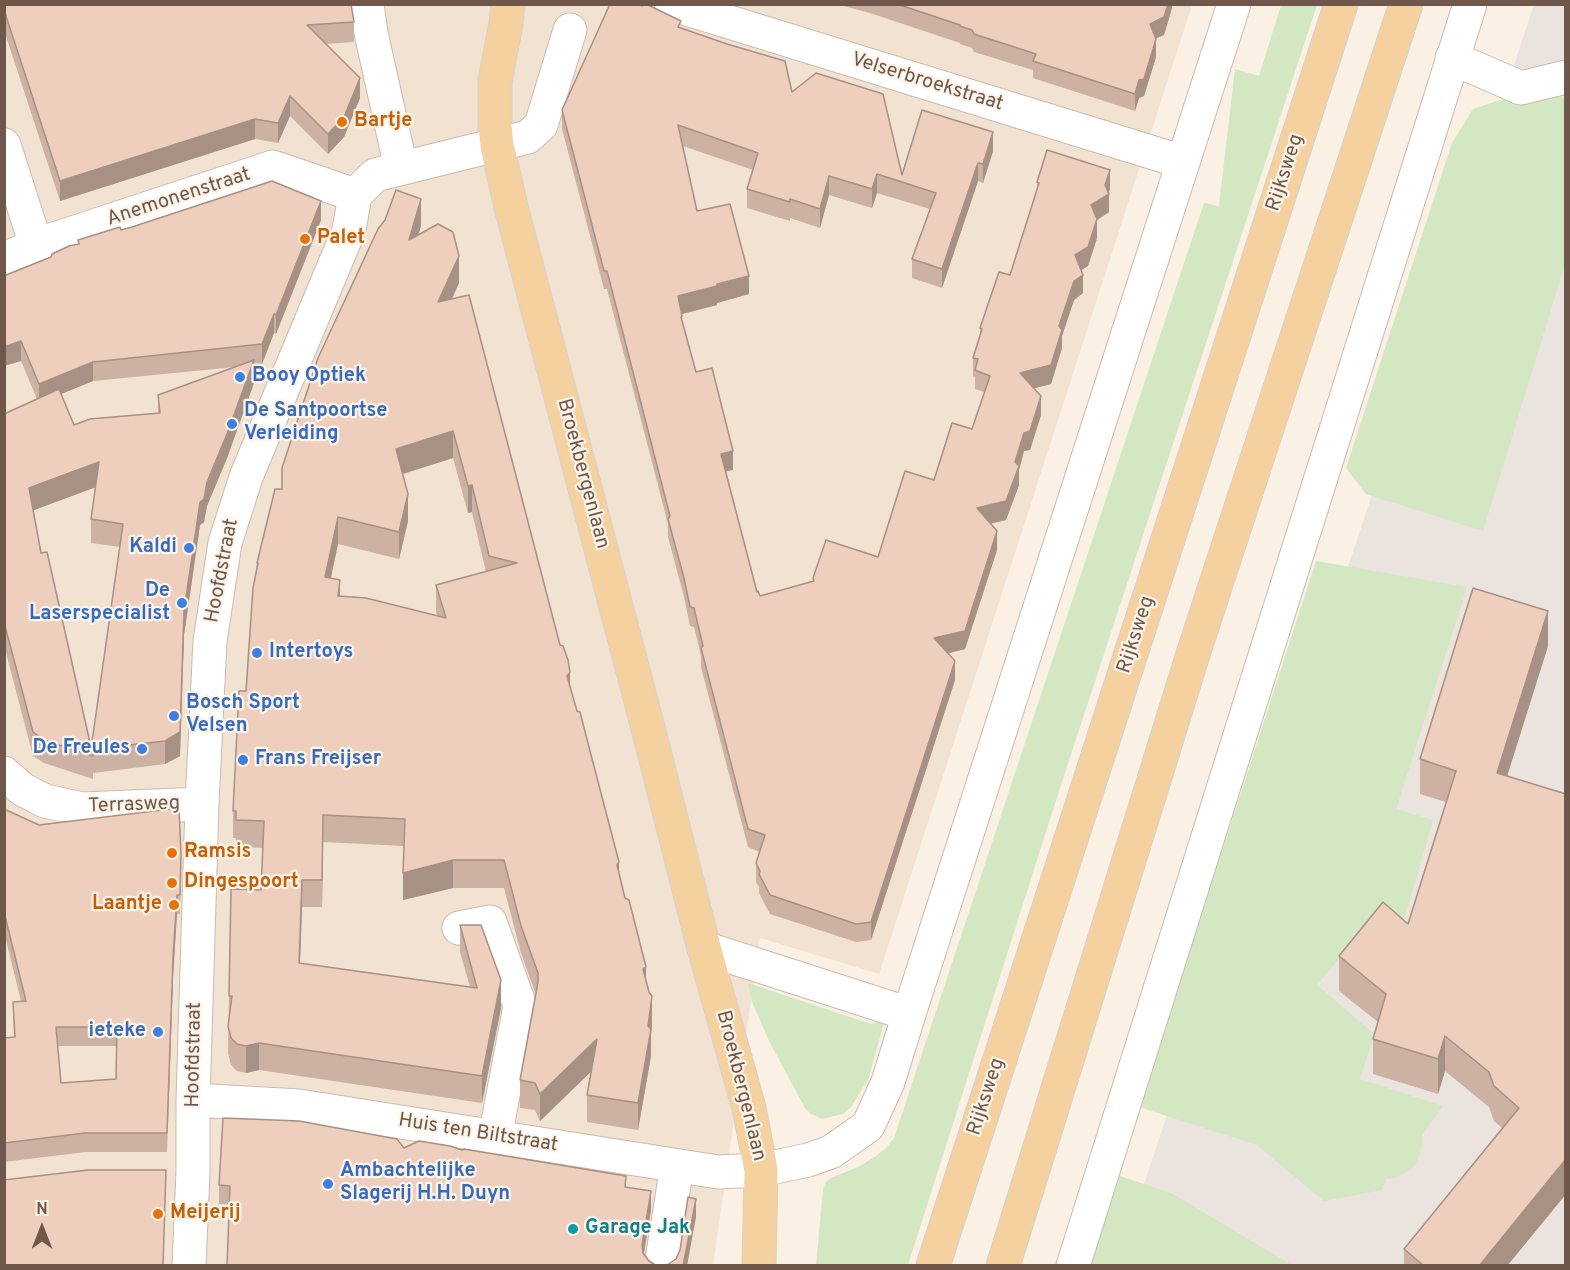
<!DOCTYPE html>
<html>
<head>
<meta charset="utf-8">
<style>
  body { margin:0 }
  #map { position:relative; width:1570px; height:1270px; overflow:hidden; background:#faf0e3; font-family:Overpass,sans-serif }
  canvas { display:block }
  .frame { position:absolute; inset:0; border:6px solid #70574b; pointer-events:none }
  .north { position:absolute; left:12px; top:1198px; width:60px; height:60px; -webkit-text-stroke:4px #fef4e9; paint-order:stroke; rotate:0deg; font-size:16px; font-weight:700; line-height:24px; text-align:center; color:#70574b }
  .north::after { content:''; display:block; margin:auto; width:21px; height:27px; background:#70574b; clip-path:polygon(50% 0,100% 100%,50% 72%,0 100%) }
</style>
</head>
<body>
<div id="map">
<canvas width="1570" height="1270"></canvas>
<div class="frame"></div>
<div class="north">N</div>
</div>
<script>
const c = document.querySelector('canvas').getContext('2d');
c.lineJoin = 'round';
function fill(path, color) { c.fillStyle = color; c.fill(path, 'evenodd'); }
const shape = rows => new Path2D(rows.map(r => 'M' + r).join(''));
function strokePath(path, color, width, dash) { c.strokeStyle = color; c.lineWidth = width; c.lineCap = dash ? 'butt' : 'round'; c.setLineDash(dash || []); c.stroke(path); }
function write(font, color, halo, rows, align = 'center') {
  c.font = font + ' Overpass,sans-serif'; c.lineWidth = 4.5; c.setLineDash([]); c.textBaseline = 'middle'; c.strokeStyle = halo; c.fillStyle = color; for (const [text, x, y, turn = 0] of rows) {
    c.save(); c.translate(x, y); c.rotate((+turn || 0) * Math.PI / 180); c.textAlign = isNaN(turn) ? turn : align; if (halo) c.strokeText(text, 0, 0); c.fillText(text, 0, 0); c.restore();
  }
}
const residential = shape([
  [5,5,1192,5,879,974,760,938,713,1265,5,1266]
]);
const industrial = shape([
  [1534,5,1565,5,1565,1265,1117,1266]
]);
const green = shape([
  [1281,5,1317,5,1059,791,908,1265,816,1265,823,1190,825,1183,831,1178,858,1167,876,1156,886,1148,894,1138,1204,203,1219,206,1235,69,1259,76],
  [1509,97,1565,97,1565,264,1483,531,1366,494,1346,468,1452,143,1473,109],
  [1316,561,1467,587,1396,809,1433,820,1400,934,1376,914,1317,985,1374,1034,1360,1079,1443,1106,1422,1135,1422,1147,1419,1156,1415,1165,1409,1171,1395,1178,1386,1179,1382,1190,1324,1201,1257,1145,1139,1107],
  [748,983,871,1024,885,1020,868,1080,851,1107,843,1114,822,1119,811,1114,805,1108,770,1043,752,1002],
  [1117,1175,1173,1194,1290,1264,1289,1266,1088,1266]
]);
const minor = shape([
  [367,4,371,33,401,168],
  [671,4,1183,162],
  [1452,58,1521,88,1566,77],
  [4,145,36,245],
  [4,259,36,245,273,167,355,195],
  [4,773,22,789,45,801,82,809,202,804],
  [459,928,490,922,520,1006,495,1137],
  [909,1014,1234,4],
  [193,1100,299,1106,718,1172,761,1170,808,1160,831,1152,868,1126,888,1082,909,1014,704,948],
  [189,1266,193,1171,193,1100,202,804,210,641,225,543,246,477,349,230,355,195,375,175,528,137,541,125,570,30],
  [661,1266,677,1166],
  [1073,1266,1470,4]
]);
const major = shape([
  [508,4,506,24,495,81,495,126,497,145,511,207,648,728,704,948,749,1108,761,1170,759,1266],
  [933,1266,1341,4],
  [1003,1266,1194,651,1406,4]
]);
const wall = shape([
  [4,4,354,22,354,42,326,44,360,98,344,137,328,154,290,116,278,143,255,139,60,201,4,30],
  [843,4,1172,4,1172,8,1164,35,1156,38,1156,57,1144,96,1139,98,1135,111,1033,78,1033,70,974,52,972,48,960,44,960,43,873,14,844,6],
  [642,6,792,92,902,175,993,151,983,183,978,181,942,288,912,278,912,259,930,209,877,193,872,208,829,195,820,228,790,218,790,221,747,208,747,189,753,170,683,146,697,211,749,294,717,303,717,305,682,314,682,321,696,372,733,470,726,471,757,592,760,596,813,581,813,578,878,557,972,429,984,392,975,389,975,377,973,376,973,358,980,335,980,328,1010,275,1037,191,1037,182,1110,189,1109,192,1109,212,1097,220,1097,238,1088,266,1081,270,1083,293,1074,300,1062,336,1062,348,1051,384,1034,388,1041,415,1030,450,1024,451,1019,470,1019,485,1006,520,991,523,997,550,965,649,948,653,955,680,871,940,856,942,770,914,759,893,759,887,756,882,756,863,760,852,748,847,701,667,701,656,698,643,694,627,690,626,684,597,668,537,668,524,607,289,604,289,562,129,562,110],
  [321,220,276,334,274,333,262,364,254,365,254,383,227,458,207,506,204,522,200,525,184,635,180,756,165,764,93,773,93,779,44,763,33,756,4,645,4,414,37,399,21,361,4,366,51,257,78,244,78,240,121,230],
  [235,367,158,395,158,413,74,425,61,394,93,381],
  [95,487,91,519,91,543,120,547,91,750,41,553,33,510],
  [385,220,421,226,418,235,459,283,452,299,570,688,646,980,652,1023,651,1034,651,1056,638,1130,587,1122,587,1095,591,1071,540,1121,535,1110,520,1108,520,1080,536,995,521,953,504,888,453,888,403,900,404,846,323,842,322,907,302,907,300,963,470,987,460,952,460,925,501,1008,482,1103,259,1070,246,1073,237,1071,231,1065,228,1053,229,996,261,890,263,848,236,847,236,838,233,838,233,811,246,691,257,563,282,489],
  [453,458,468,513,472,512,486,572,436,585,436,612,437,616,340,597,331,578,338,544,399,559,408,521,403,474],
  [1548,646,1507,776,1566,794,1566,1194,1507,1266,1404,1266,1404,1249,1502,1128,1494,1121,1489,1107,1445,1071,1438,1094,1373,1074,1373,1039,1378,1022,1339,991,1339,956,1408,924,1446,802,1420,794,1420,759],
  [4,809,39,825,181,873,180,914,177,914,173,977,167,1152,85,1152,4,1162,4,1038,14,1037,13,1002,21,1001,5,936],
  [57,1046,117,1046,116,1079,61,1083],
  [404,1148,462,1150,626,1187,651,1210,644,1254,649,1261,230,1205,219,1204,219,1185]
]);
const shadedWall = shape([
  [1168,4,1172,4,1172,8,1164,35,1150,41,1150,24],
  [1156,39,1156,57,1144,96,1139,98,1135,111,1135,94,1139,80],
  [360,78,360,98,344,137,328,154,328,134],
  [290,96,290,116,278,143,278,123],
  [255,119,255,139,60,201,60,181],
  [993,132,993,151,983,183,983,164],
  [978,163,978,181,942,288,942,269],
  [1110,170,1110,189,1108,195,1109,194,1109,212,1097,220,1097,238,1088,266,1075,274,1075,255,1091,205,1105,185],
  [877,174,877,193,872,208,872,189],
  [829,176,829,195,820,228,820,209],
  [421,199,421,226,409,267,409,240],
  [321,201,321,220,276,334,276,315],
  [459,256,459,283,438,329,438,302],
  [1083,275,1083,293,1074,300,1062,336,1062,348,1051,384,1020,392,1020,373,1059,326,1074,281],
  [749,276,749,294,717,303,717,305,678,315,678,296],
  [274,314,274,333,262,364,262,344],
  [21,341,21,361,4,366,4,347],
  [254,360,254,383,227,458,207,506,204,522,200,525,184,635,180,756,165,764,165,741,200,502],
  [93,362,93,381,39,403,39,384],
  [1041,396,1041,415,1030,450,1024,451,1019,470,1019,485,1006,520,977,527,977,508,1015,462,1024,433],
  [453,431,453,458,396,476,396,449],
  [733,451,733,470,721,472,721,454],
  [99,462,99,486,29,512,29,488],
  [472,485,472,512,468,513,468,486],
  [408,494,408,521,399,559,399,532],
  [338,517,338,544,325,604,325,577],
  [997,531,997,550,965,649,934,657,934,638],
  [340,580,340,607,338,596],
  [1548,611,1548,646,1497,808,1497,773],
  [955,661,955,680,871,940,871,922],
  [570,672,570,700,567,676],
  [323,815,323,842,322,907,322,880],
  [453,860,453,888,403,900,403,873],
  [619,862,619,889,617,865],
  [302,880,302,907,299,990,299,963],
  [177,895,177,914,173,977,167,1152,173,958],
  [4,916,5,916,5,936,4,936],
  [646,967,646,994,643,969],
  [501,980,501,1008,482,1103,482,1076],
  [652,996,652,1023,651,1034,651,1056,638,1130,638,1103],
  [1445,1036,1445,1071,1438,1094,1438,1059],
  [597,1039,597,1066,540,1121,540,1094],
  [259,1043,259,1070,246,1073,246,1046],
  [1566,1159,1566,1194,1507,1266,1479,1266],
  [651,1191,651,1210,642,1264,642,1245],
  [696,1199,696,1217,687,1266,683,1266]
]);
const building = shape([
  [4,4,351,4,354,22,307,25,360,78,344,117,328,134,290,96,278,123,255,119,60,181,4,10,4,4],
  [610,4,639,4,642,6,644,4,646,4,681,21,678,27,727,44,785,61,792,92,816,73,883,94,902,175,922,110,993,132,983,164,978,163,942,269,912,259,936,193,877,174,872,189,829,176,820,209,790,199,790,202,747,189,758,153,678,125,697,211,730,204,749,276,717,284,717,286,678,296,682,316,681,317,696,372,712,368,733,451,721,454,757,592,758,591,760,596,814,581,813,578,826,540,878,557,905,471,934,480,952,423,972,429,990,376,975,370,978,359,973,358,982,329,980,328,999,272,1010,275,1039,183,1037,182,1047,150,1110,170,1105,185,1109,194,1091,205,1097,219,1088,247,1075,255,1083,275,1074,281,1059,326,1062,330,1051,365,1020,373,1041,396,1030,431,1024,433,1015,462,1019,466,1006,501,977,508,997,531,965,631,934,638,955,661,871,922,856,924,770,895,759,874,760,871,756,863,765,835,748,829,701,648,703,646,698,625,694,608,690,607,684,578,668,519,670,516,607,271,604,271,562,110,610,4],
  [897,4,1168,4,1164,17,1150,24,1156,39,1144,79,1139,80,1135,94,1033,61,1036,54,974,34,972,30,960,26,960,25,897,4],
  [272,181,321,201,276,315,274,314,262,344,93,362,39,384,21,341,4,347,4,278,6,275,51,257,52,254,69,246,79,244,78,240,120,227,121,230,132,227,272,181],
  [396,190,421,199,409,240,438,224,453,232,459,256,438,302,469,295,560,645,563,646,568,660,570,672,567,676,577,711,580,712,590,751,619,862,617,865,625,898,629,900,646,967,643,969,649,992,652,996,648,1026,651,1029,638,1103,587,1095,597,1039,540,1094,535,1083,520,1080,538,982,538,973,521,926,504,860,453,860,403,873,405,819,323,815,322,880,302,880,299,963,477,988,460,925,481,925,501,980,482,1076,259,1043,246,1046,237,1044,231,1038,228,1026,232,996,229,996,231,889,261,890,264,821,236,820,236,811,233,811,239,691,246,691,253,588,258,563,257,563,275,489,282,489,282,468,318,358,378,229,385,220,396,190],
  [453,431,468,486,472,485,489,556,517,563,436,585,446,618,366,598,338,596,340,580,325,577,338,517,399,532,408,494,396,449,453,431],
  [254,360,227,434,207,482,204,499,200,502,184,611,180,732,165,741,91,749,123,524,91,519,99,462,29,488,41,553,47,552,93,756,44,740,33,732,4,622,4,414,59,389,74,425,90,419,160,413,158,395,254,360],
  [1473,588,1548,611,1497,773,1566,794,1566,1159,1479,1266,1424,1266,1404,1249,1519,1108,1494,1086,1489,1072,1445,1036,1438,1059,1373,1039,1386,994,1339,956,1383,902,1408,924,1456,771,1420,759,1473,588],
  [179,808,181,854,180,895,177,895,173,958,167,1133,85,1133,4,1143,4,1038,15,1037,13,1002,26,1001,5,916,4,916,4,809,39,825,179,808],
  [56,1027,117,1027,116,1079,61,1083,56,1027],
  [223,1118,299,1121,397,1139,404,1148,419,1141,450,1146,462,1150,464,1149,626,1176,625,1187,651,1191,642,1245,643,1253,649,1261,657,1266,227,1266,230,1186,219,1185,223,1118],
  [88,1170,166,1170,163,1266,4,1266,4,1180,88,1170],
  [688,1197,696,1199,683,1266,658,1266,667,1265,676,1259,680,1250,688,1197]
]);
const markers = [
  [342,122,6,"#e8710a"],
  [305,239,6,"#e8710a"],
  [240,377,6,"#3f7fe0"],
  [232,424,6,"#3f7fe0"],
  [189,548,6,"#3f7fe0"],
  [182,603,6,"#3f7fe0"],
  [257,653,6,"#3f7fe0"],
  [174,716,6,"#3f7fe0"],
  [142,749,6,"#3f7fe0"],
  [243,760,6,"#3f7fe0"],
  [172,853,6,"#e8710a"],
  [172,883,6,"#e8710a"],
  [174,905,6,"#e8710a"],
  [158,1032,6,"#3f7fe0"],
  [328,1184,6,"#3f7fe0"],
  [158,1214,6,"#e8710a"],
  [573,1229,6,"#0f9aa8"]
];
const streetNames = [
  ["Velserbroekstraat",927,83,17],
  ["Rijksweg",1286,173,-72],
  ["Anemonenstraat",179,198,-18],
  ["Broekbergenlaan",582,474,75],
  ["Hoofdstraat",223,571,-79],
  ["Rijksweg",1137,635,-72],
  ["Terrasweg",134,806,-2],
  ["Hoofdstraat",195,1055,-89],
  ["Broekbergenlaan",740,1086,76],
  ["Rijksweg",987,1097,-72],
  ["Huis ten Biltstraat",478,1134,9]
];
const foodNames = [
  ["Bartje",354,122],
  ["Palet",317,239],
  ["Ramsis",184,853],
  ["Dingespoort",184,883],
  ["Laantje",162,905,"right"],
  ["Meijerij",170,1214]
];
const shopNames = [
  ["Booy Optiek",252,377],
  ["De Santpoortse",244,412],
  ["Verleiding",244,435],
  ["Kaldi",177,548,"right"],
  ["De",170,592,"right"],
  ["Laserspecialist",170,615,"right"],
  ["Intertoys",269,653],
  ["Bosch Sport",186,704],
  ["Velsen",186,727],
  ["De Freules",130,749,"right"],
  ["Frans Freijser",255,760],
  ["ieteke",146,1032,"right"],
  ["Ambachtelijke",340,1172],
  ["Slagerij H.H. Duyn",340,1195]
];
const cultureNames = [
  ["Garage Jak",585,1229]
];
fill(residential, '#f1e2d2');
fill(industrial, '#eae3de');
fill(green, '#d3e7c3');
strokePath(minor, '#cdbaae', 35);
strokePath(major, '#d7d0cd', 35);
strokePath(minor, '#fff', 33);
strokePath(major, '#f5d1a0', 33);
fill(wall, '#cdb1a3');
fill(shadedWall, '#a79084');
fill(building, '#eecebd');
strokePath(building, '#a79084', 1.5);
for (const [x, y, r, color] of markers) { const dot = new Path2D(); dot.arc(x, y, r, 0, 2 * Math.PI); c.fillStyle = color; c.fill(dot); strokePath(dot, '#fef4e9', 2); }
write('20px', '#70574b', '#fef4e9', streetNames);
write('bold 20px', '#c56008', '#fef4e9', foodNames, 'left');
write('bold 20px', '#366cbe', '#fef4e9', shopNames, 'left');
write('bold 20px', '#0d838f', '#fef4e9', cultureNames, 'left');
</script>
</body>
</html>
